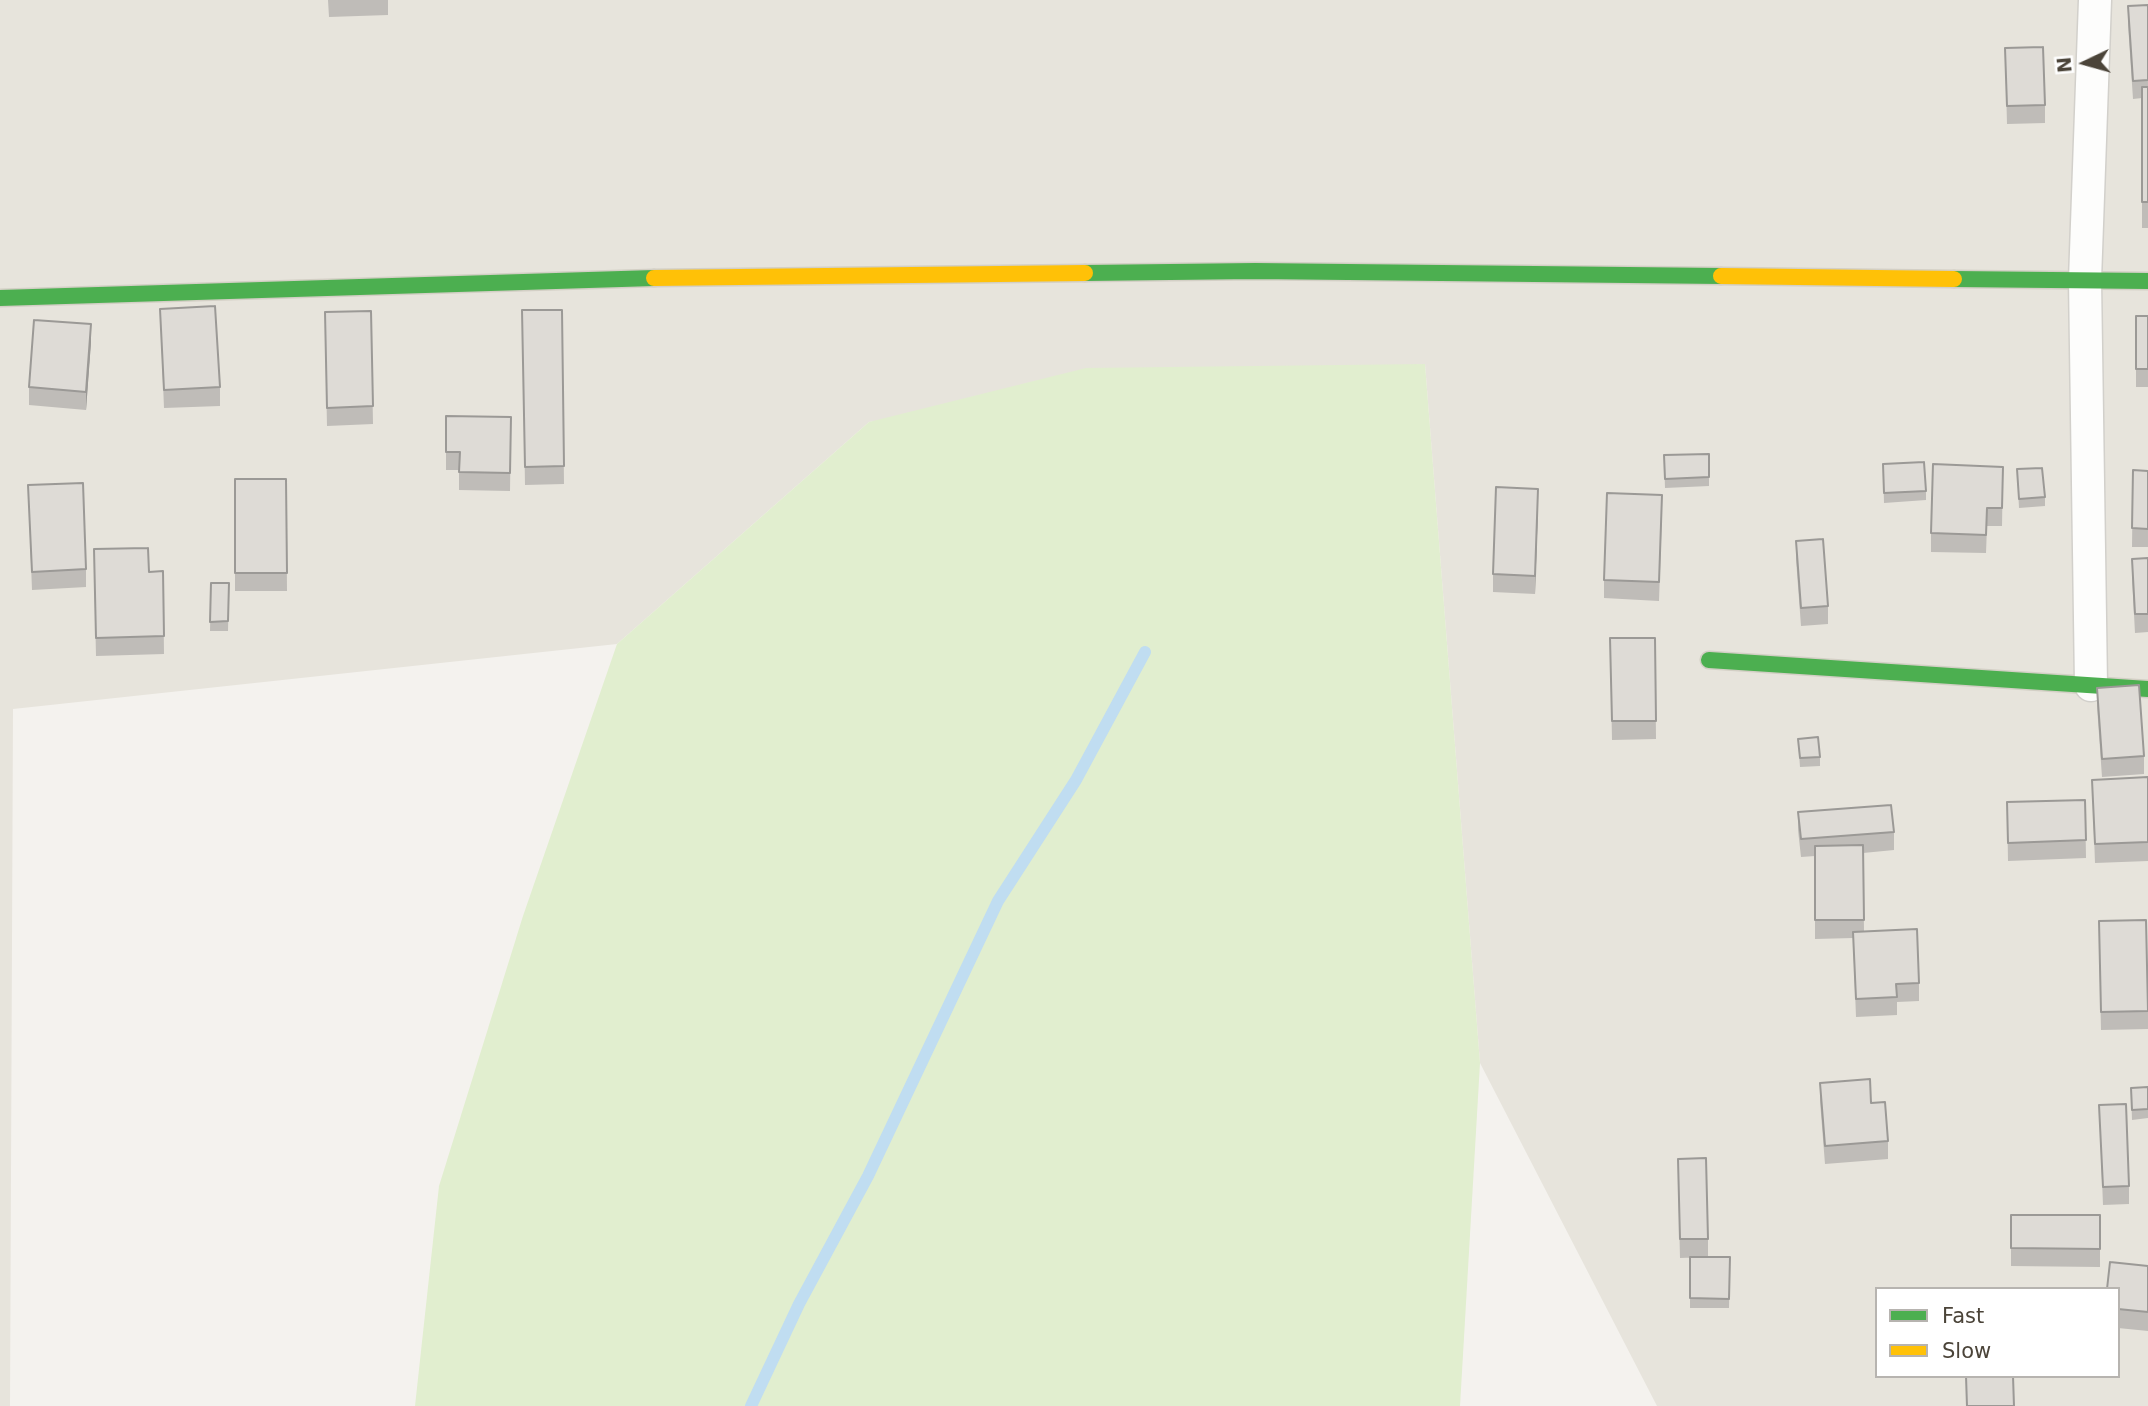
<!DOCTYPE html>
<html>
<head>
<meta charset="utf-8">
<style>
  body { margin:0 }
  #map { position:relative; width:2148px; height:1406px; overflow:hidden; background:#f4f2ee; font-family:"DejaVu Sans",sans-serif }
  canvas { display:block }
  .legend { position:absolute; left:1875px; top:1287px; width:245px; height:91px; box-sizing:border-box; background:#fff; border:2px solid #b7b4b0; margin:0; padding:9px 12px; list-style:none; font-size:21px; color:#4b4439 }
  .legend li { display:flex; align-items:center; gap:14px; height:35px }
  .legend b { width:35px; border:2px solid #b7b4b0 }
  .north { position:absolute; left:2050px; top:28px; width:70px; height:70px; -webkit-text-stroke:5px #fff; paint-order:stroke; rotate:265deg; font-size:19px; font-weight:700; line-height:28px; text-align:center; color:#4b4439 }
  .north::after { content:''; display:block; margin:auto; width:24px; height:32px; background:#4b4439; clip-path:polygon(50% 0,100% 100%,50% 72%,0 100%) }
</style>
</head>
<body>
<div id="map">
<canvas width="2148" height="1406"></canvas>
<ul class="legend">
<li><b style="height:9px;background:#4caf50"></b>Fast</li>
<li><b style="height:9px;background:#ffc107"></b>Slow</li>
</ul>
<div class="north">N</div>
</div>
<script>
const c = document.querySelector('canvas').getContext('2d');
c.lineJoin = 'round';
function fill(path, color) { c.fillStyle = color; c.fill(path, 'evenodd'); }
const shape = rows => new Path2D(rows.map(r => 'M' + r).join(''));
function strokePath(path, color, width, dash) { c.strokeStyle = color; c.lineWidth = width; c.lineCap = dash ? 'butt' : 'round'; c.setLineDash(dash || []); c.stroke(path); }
const residential = shape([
  [0,0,2148,0,2148,1406,1657,1406,1480,1063,1425,364,869,422,617,644,13,709,10,1406,0,1406],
  [1877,1289,2118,1289,2118,1376,1877,1376]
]);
const green = shape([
  [1425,364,1480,1063,1460,1406,415,1406,439,1186,523,916,617,644,869,422,1086,368]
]);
const stream = shape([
  [751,1406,799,1304,868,1176,998,901,1076,780,1145,652]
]);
const street = shape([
  [2091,685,2085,280,2095,0]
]);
const fast = shape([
  [1085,273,1255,271,1721,276],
  [1954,279,2148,281],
  [0,298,654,278],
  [1709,660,2148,689]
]);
const slow = shape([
  [1721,276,1954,279],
  [654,278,1085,273]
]);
const wall = shape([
  [328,0,388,0,388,15,329,17],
  [2148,5,2148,228,2142,228,2142,98,2133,99,2128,24,2128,6],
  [2005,48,2045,105,2045,123,2007,124],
  [160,309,220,387,220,406,164,408],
  [522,310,562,310,564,484,525,485],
  [371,311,373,424,327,426,325,330],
  [2136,316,2148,316,2148,387,2136,387],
  [91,342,86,410,29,405,29,387],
  [446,416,511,417,510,491,459,490,459,470,446,470],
  [1709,454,1709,486,1665,488,1664,455],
  [1883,464,1926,491,1926,500,1884,503],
  [2003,467,2002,526,1987,526,1986,553,1931,552,1931,533],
  [2017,469,2045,497,2045,506,2019,508],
  [2133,470,2148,471,2148,547,2132,547],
  [235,479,286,479,287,591,235,591],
  [28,485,86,569,86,587,32,590],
  [1538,507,1535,594,1493,592,1493,574],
  [1662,513,1659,601,1604,598,1604,580],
  [1796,541,1828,606,1828,624,1801,626,1796,559],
  [2148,558,2148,632,2135,633,2132,577,2132,559],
  [94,567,149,572,163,571,164,654,96,656],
  [211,583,229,583,228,631,210,631],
  [1610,638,1655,638,1656,739,1612,740],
  [2097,688,2144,756,2144,774,2102,777,2097,706],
  [1798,739,1820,757,1820,766,1800,767],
  [2148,777,2148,861,2095,863,2092,780],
  [2085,800,2086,858,2008,861,2007,802],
  [1798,812,1894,832,1894,850,1863,853,1864,931,1919,983,1919,1001,1897,1002,1897,1015,1856,1017,1853,938,1815,939,1815,856,1801,857,1798,830],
  [2099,939,2148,989,2148,1029,2101,1030],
  [1820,1083,1871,1103,1888,1141,1888,1159,1825,1164,1820,1101],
  [2148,1087,2148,1118,2132,1120,2131,1088],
  [2099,1105,2129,1186,2129,1204,2103,1205],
  [1678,1177,1708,1239,1708,1257,1680,1258],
  [2011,1215,2100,1215,2100,1267,2011,1266],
  [1690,1257,1730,1257,1729,1308,1690,1308],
  [2148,1266,2148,1331,2118,1328,2118,1289]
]);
const shadedWall = shape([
  [91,324,91,342,86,410,86,392],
  [1538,489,1538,507,1535,594,1535,576]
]);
const building = shape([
  [2148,5,2148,80,2133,81,2128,6,2148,5],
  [2043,47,2045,105,2007,106,2005,48,2043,47],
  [2142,87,2148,87,2148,202,2142,202,2142,87],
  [215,306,220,387,164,390,160,309,215,306],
  [522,310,562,310,564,466,525,467,522,310],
  [371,311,373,406,327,408,325,312,371,311],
  [2136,316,2148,316,2148,369,2136,369,2136,316],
  [34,320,91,324,86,392,29,387,34,320],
  [446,416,511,417,510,473,459,472,460,452,446,452,446,416],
  [1709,454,1709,477,1665,479,1664,455,1709,454],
  [1924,462,1926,491,1884,493,1883,464,1924,462],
  [1933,464,2003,467,2002,508,1987,508,1986,535,1931,533,1933,464],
  [2042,468,2045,497,2019,499,2017,469,2042,468],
  [2133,470,2148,471,2148,529,2132,528,2133,470],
  [235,479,286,479,287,573,235,573,235,479],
  [83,483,86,569,32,572,28,485,83,483],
  [1496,487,1538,489,1535,576,1493,574,1496,487],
  [1607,493,1662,495,1659,582,1604,580,1607,493],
  [1823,539,1828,606,1801,608,1796,541,1823,539],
  [148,548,149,572,163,571,164,636,96,638,94,549,148,548],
  [2148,558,2148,614,2135,614,2132,559,2148,558],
  [211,583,229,583,228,621,210,622,211,583],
  [1610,638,1655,638,1656,721,1612,721,1610,638],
  [2139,685,2144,756,2102,759,2097,688,2139,685],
  [1818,737,1820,757,1800,758,1798,739,1818,737],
  [2148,777,2148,842,2095,844,2092,780,2148,777],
  [2085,800,2086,840,2008,843,2007,802,2085,800],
  [1891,805,1894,832,1801,839,1798,812,1891,805],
  [1863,845,1864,920,1815,920,1815,846,1863,845],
  [2146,920,2148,1011,2101,1012,2099,921,2146,920],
  [1917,929,1919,983,1896,984,1897,997,1856,999,1853,932,1917,929],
  [1870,1079,1871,1103,1885,1102,1888,1141,1825,1146,1820,1083,1870,1079],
  [2148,1087,2148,1109,2132,1110,2131,1088,2148,1087],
  [2126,1104,2129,1186,2103,1187,2099,1105,2126,1104],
  [1706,1158,1708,1239,1680,1239,1678,1159,1706,1158],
  [2011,1215,2100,1215,2100,1249,2011,1248,2011,1215],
  [1690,1257,1730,1257,1729,1299,1690,1298,1690,1257],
  [2110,1262,2148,1266,2148,1312,2118,1309,2118,1289,2107,1289,2110,1262],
  [1966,1376,2013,1376,2014,1406,1967,1406,1966,1376]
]);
fill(residential, '#e7e4dc');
fill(green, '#e1eecf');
strokePath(stream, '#c0ddf1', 12);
strokePath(street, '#d2d0cb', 35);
strokePath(fast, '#d3cfc5', 19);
strokePath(slow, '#d3cfc5', 19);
strokePath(street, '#fdfdfc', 32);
strokePath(fast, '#4caf50', 16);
strokePath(slow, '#ffc107', 16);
fill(wall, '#bfbcb8');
fill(shadedWall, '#9b9996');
fill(building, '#dedbd6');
strokePath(building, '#9b9996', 2);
</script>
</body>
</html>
